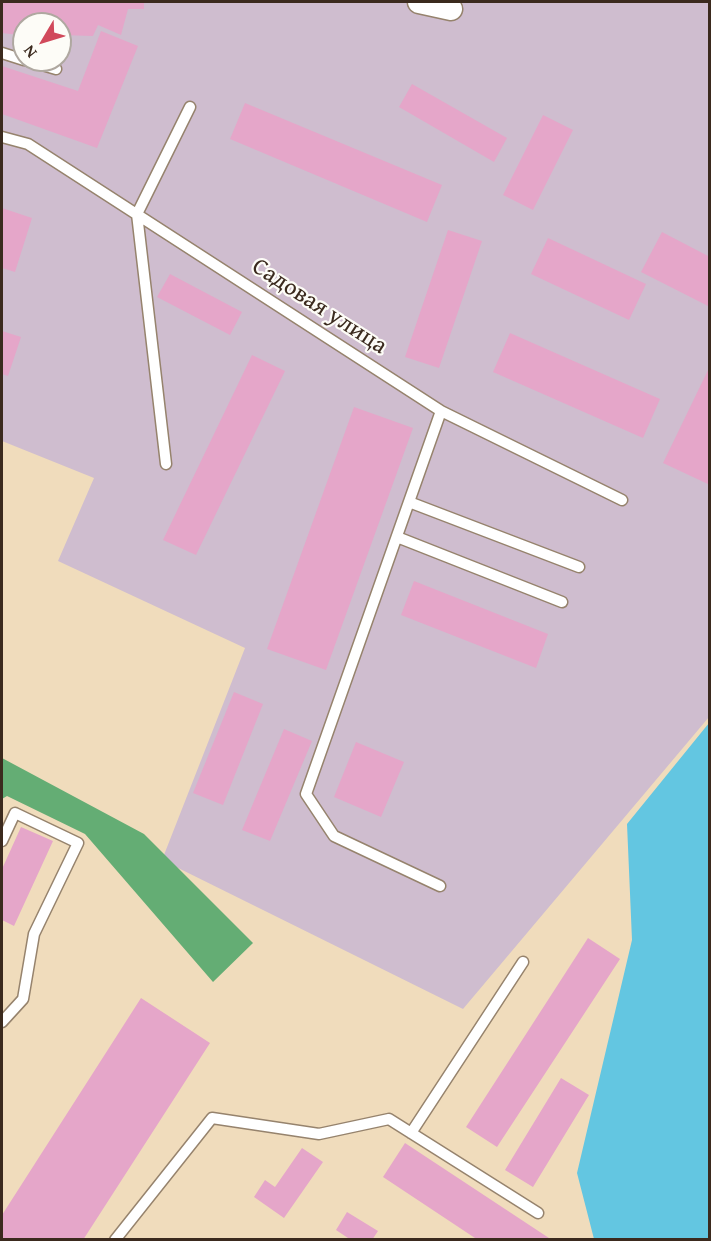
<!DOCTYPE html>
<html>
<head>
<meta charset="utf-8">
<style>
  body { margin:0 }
  #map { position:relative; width:711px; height:1241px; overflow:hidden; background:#f0dcbc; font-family:"Gentium Book Plus",serif }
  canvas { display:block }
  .frame { position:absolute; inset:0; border:3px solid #3b2a1e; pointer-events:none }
  .north { position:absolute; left:12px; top:12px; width:60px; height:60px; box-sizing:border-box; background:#fdfcf7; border:2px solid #afa8a0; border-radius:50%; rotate:232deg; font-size:16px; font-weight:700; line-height:24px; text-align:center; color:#3b2a1e }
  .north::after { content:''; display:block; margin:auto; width:21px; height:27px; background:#d1495b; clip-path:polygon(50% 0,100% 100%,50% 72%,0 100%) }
</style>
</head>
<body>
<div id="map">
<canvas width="711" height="1241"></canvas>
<div class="frame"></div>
<div class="north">N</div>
</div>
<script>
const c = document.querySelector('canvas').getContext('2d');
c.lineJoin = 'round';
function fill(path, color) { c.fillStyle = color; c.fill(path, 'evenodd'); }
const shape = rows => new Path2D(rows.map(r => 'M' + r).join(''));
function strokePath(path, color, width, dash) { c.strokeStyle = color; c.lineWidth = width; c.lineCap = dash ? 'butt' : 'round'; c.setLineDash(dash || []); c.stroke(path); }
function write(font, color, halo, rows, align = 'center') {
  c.font = font + ' "Gentium Book Plus",serif'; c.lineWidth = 4.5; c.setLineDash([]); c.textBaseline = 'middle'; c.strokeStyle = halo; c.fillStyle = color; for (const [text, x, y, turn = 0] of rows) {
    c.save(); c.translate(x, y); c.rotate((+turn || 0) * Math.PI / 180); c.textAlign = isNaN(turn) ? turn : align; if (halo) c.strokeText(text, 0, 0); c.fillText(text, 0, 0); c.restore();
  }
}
const industrial = shape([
  [2,2,709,2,709,717,463,1009,162,860,245,648,58,561,94,478,2,441],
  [24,24,60,24,60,60,24,60]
]);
const forest = shape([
  [2,758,144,834,253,943,213,982,85,834,7,796,2,799]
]);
const water = shape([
  [709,723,709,1239,594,1239,577,1173,632,940,627,824]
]);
const building = shape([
  [2,2,144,2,144,9,128,9,121,35,98,25,93,36,60,35,60,24,24,24,24,35,10,34,2,33],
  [101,31,138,46,97,148,2,114,2,66,78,91],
  [412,84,507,138,494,162,399,107],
  [245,103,442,185,427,222,230,139],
  [543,115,573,130,533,210,503,195],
  [2,208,32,218,15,272,2,268],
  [448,230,482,241,439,368,405,357],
  [662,232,710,257,710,307,641,272],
  [548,238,646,284,629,320,531,274],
  [170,274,242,312,230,335,157,297],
  [2,331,21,337,8,376,2,374],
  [510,333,660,399,643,438,493,372],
  [252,355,285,371,196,555,163,540],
  [710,366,710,485,663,463],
  [354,407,413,428,326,670,267,649],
  [414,581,548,634,536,668,401,615],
  [234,692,263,704,223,805,193,793],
  [284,729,312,741,270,841,242,830],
  [356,742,404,762,381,817,334,797],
  [21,827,53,841,14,926,2,920,2,869],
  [588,938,620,959,497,1147,466,1127],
  [141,998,210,1043,83,1240,2,1240,2,1215],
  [561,1078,589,1095,533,1187,505,1170],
  [405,1143,552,1240,478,1240,383,1177],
  [302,1148,323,1162,284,1218,254,1197,265,1180,275,1187],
  [347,1212,378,1231,372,1240,351,1240,336,1230]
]);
const lane = shape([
  [2,53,24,60],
  [25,60,56,69],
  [2,137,28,144,441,411,622,500],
  [166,464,137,214,190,107],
  [409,502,579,567],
  [397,537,562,602],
  [2,841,15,813,78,843,34,934,23,999,2,1022],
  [440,886,334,836,306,794,441,411],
  [411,1133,523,962],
  [115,1240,212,1118,319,1134,389,1119,538,1213]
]);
const street = shape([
  [419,2,451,9]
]);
const streetNames = [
  ["Садовая улица",319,307,33]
];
fill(industrial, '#cfbdcf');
fill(forest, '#64ad74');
fill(water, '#63c6e1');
fill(building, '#e5a6c9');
strokePath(lane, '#96836d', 13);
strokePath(street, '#96836d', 25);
strokePath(lane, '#fff', 10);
strokePath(street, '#fff', 22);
write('24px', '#3b2a1e', '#fdfcf7', streetNames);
</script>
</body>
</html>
